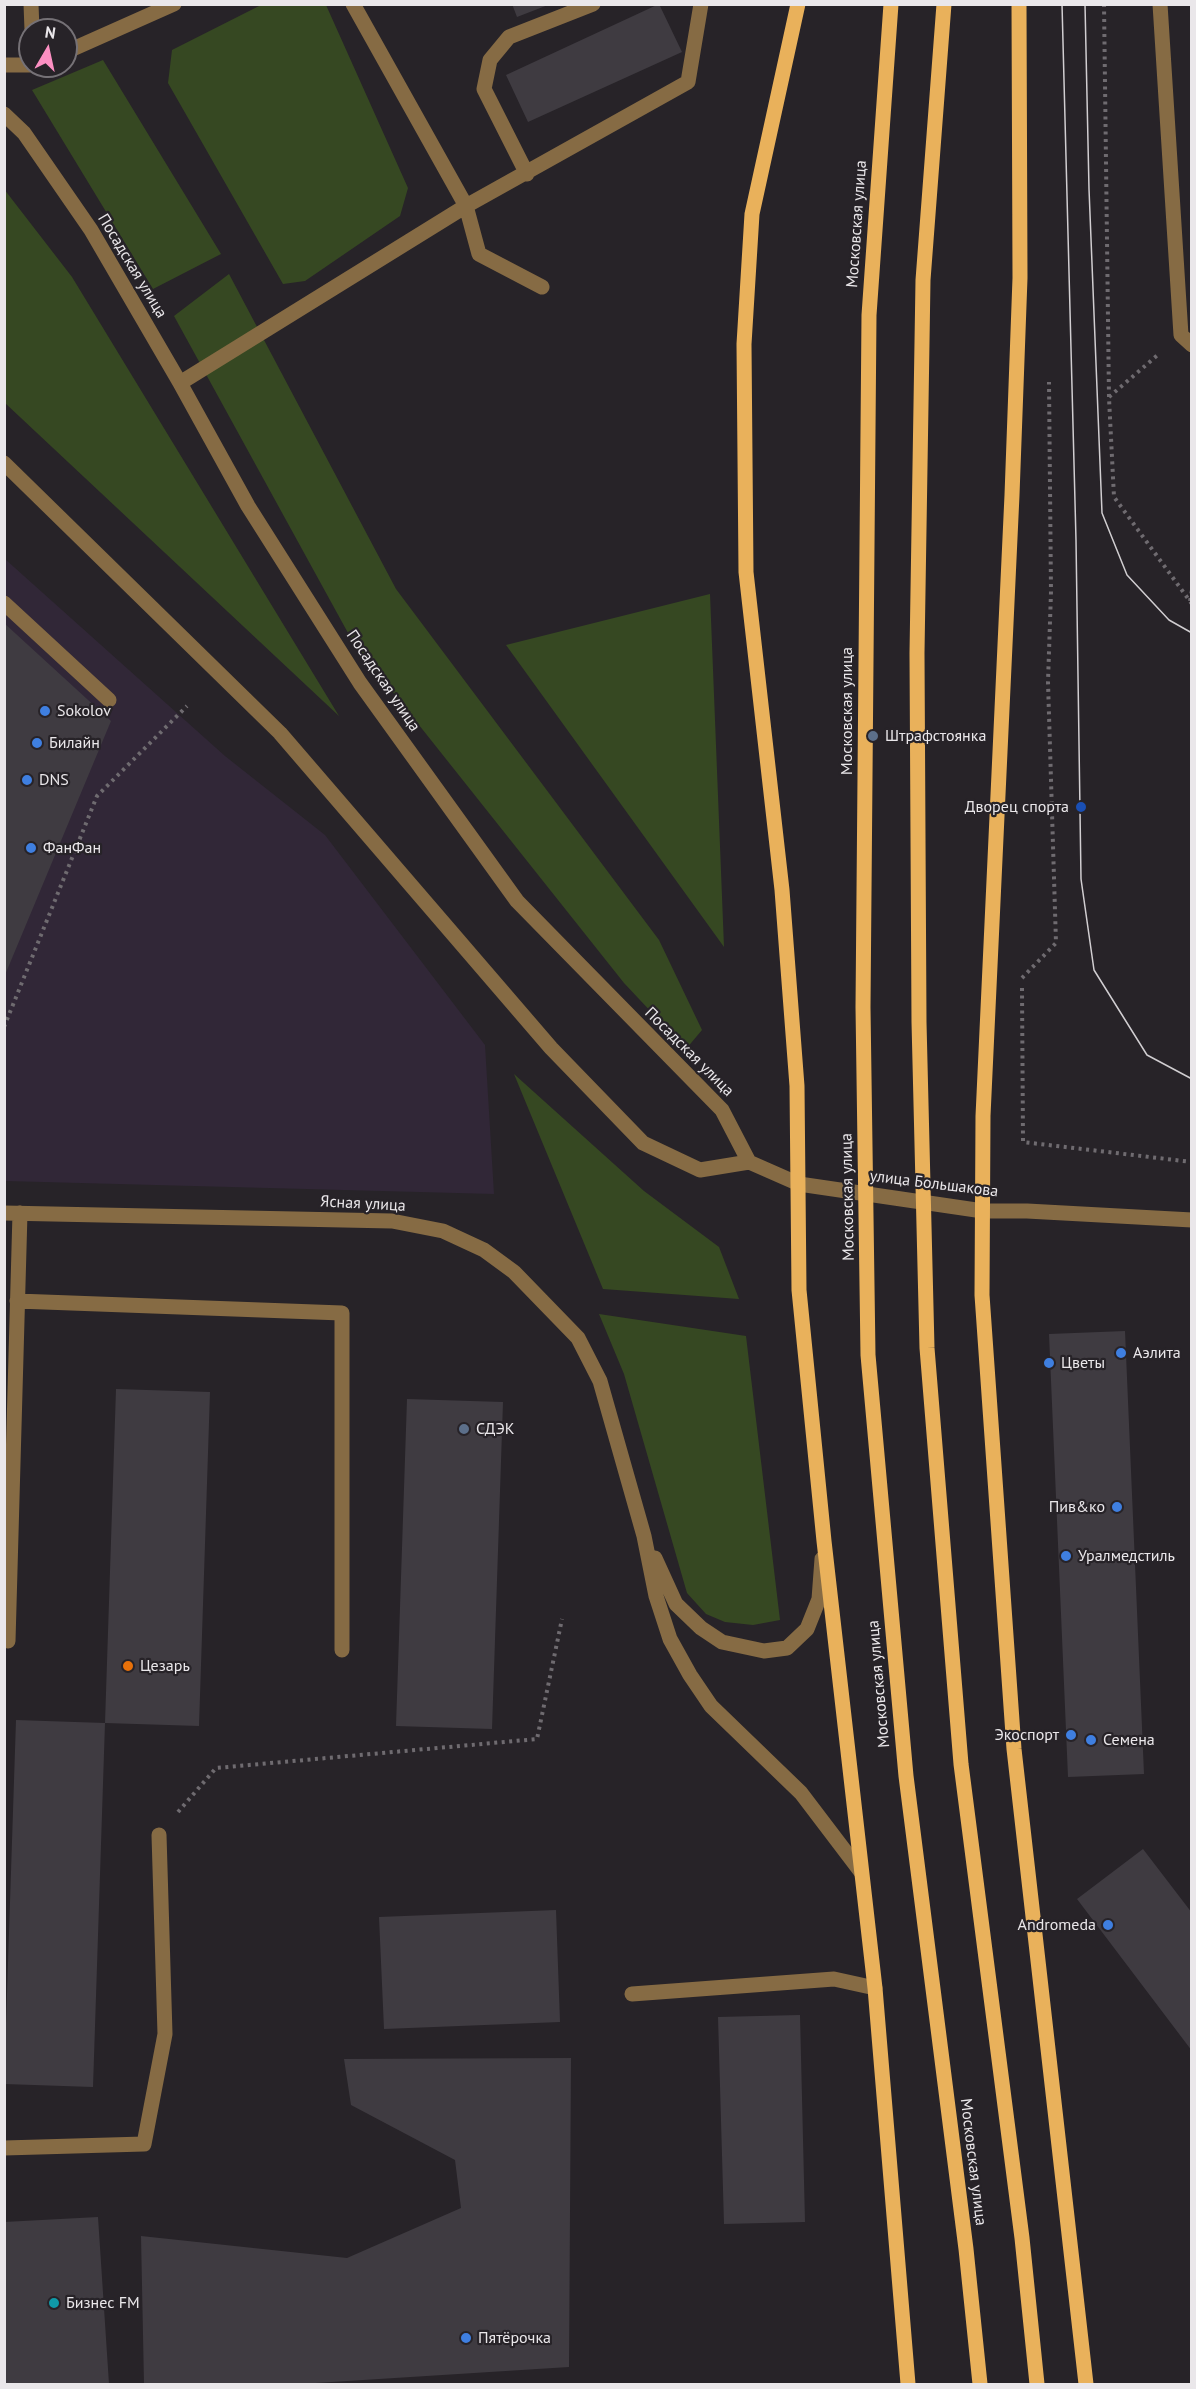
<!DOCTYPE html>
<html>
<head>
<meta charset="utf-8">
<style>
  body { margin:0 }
  #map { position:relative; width:1196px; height:2389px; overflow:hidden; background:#272328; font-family:"PT Sans",sans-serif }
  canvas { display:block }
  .frame { position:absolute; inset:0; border:6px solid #eae7ea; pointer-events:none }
  .north { position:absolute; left:18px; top:18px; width:60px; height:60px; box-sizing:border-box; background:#272328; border:2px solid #757176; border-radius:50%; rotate:9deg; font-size:16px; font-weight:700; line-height:24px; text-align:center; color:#eae7ea }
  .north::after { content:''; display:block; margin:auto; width:21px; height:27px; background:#fc8fc2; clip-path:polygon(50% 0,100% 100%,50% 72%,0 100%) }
</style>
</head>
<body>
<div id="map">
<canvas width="1196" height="2389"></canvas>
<div class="frame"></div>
<div class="north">N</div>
</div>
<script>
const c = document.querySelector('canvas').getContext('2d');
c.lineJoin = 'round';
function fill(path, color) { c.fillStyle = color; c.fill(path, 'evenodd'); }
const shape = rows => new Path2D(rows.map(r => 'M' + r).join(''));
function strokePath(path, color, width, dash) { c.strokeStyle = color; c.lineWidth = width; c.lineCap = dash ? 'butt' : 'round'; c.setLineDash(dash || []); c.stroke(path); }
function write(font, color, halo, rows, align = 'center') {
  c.font = font + ' "PT Sans",sans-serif'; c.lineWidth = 4.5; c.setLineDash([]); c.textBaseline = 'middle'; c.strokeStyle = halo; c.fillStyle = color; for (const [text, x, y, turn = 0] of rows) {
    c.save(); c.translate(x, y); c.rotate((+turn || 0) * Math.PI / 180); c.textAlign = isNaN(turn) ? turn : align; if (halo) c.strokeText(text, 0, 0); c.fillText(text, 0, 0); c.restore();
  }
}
const commercial = shape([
  [5,559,225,756,325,835,485,1045,494,1194,5,1181]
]);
const green = shape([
  [263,4,326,5,408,188,400,216,305,281,283,284,168,83,172,50],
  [103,60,221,254,153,289,32,90],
  [4,189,72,277,339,716,5,403],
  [229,274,396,589,659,940,702,1030,686,1049,624,983,353,642,174,316],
  [710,594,724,947,506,645],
  [514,1074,644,1191,719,1247,739,1299,603,1289],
  [599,1314,746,1336,780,1620,753,1625,725,1622,706,1614,687,1593,624,1374]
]);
const building = shape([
  [512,4,548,4,548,5,517,17],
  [659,4,682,52,528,122,506,75],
  [4,623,111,721,5,975,4,975],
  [1125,1331,1144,1774,1068,1777,1049,1334],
  [116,1389,210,1392,199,1726,105,1723],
  [407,1399,503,1402,492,1729,396,1726],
  [16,1720,105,1723,93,2087,4,2084],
  [1143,1849,1192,1913,1192,2051,1077,1899],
  [556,1910,560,2022,384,2029,379,1917],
  [800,2015,805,2222,724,2224,718,2017],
  [571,2058,569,2367,300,2384,144,2384,141,2236,347,2258,461,2208,455,2160,351,2105,344,2059],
  [98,2217,109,2384,4,2384,4,2222]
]);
const path = shape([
  [1104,4,1109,398,1114,497,1192,604],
  [1109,397,1160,353],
  [1190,601,1192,590],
  [1022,978,1056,943,1048,682,1051,592,1049,382],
  [1022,988,1023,1142,1192,1162],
  [4,1027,97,796,187,706],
  [178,1812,216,1768,537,1739,562,1619]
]);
const minor = shape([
  [31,4,32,30],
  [353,4,466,206,479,254,542,287],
  [1160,4,1181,335,1192,345],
  [66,52,174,4],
  [4,65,30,65],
  [4,114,24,133,91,230,180,383,248,506,360,683,517,901,722,1110,749,1162],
  [527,174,484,89,490,60,509,37,593,4],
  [180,383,466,206,688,82,701,4],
  [4,463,280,733,551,1048,643,1143,700,1170,749,1162],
  [4,603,109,700],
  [749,1162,799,1184,983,1211,1027,1211,1192,1220],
  [4,1213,392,1221,443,1231,484,1250,514,1272,578,1338,600,1381,644,1536,656,1596,670,1639,690,1675,711,1706,801,1793,861,1872],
  [17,1301,342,1313,342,1650],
  [655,1558,676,1604,701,1628,722,1642,764,1651,787,1648,807,1629,819,1599,822,1559],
  [8,1641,20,1213],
  [632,1994,834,1979,875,1988],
  [4,2148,144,2144,165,2034,159,1835]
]);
const major = shape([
  [798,4,752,214,744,344,746,572,782,890,797,1086,799,1290,824,1541,875,1988,908,2384],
  [1019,4,1020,278,1012,495,983,1116,982,1295,1014,1749,1086,2384]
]);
const tram = shape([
  [1062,4,1076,540,1081,879,1094,970,1147,1055,1192,1079],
  [1085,4,1089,189,1102,513,1127,575,1169,620,1192,633]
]);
const majorBridge = shape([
  [891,4,869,315,863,1007,868,1355,906,1776,966,2249,980,2384],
  [944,4,923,280,917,653,919,1022,927,1348,961,1764,1022,2238,1037,2384]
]);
const markers = [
  [45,711,6,"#3f7fe0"],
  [873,736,6,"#5c6f8a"],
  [37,743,6,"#3f7fe0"],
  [27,780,6,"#3f7fe0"],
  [1081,807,6,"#1a4fb4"],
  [31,848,6,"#3f7fe0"],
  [1121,1353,6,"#3f7fe0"],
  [1049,1363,6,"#3f7fe0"],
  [464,1429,6,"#5c6f8a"],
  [1117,1507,6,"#3f7fe0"],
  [1066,1556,6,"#3f7fe0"],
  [128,1666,6,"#e8710a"],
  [1071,1735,6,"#3f7fe0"],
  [1091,1740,6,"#3f7fe0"],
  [1108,1925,6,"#3f7fe0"],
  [54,2303,6,"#0f9aa8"],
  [466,2338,6,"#3f7fe0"]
];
const streetNames = [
  ["Московская улица",857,224,-86],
  ["Посадская улица",132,266,59],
  ["Посадская улица",383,681,56],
  ["Московская улица",847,711,-90],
  ["Посадская улица",689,1052,45],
  ["улица Большакова",934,1184,7],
  ["Московская улица",848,1197,-91],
  ["Ясная улица",363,1204,3],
  ["Московская улица",879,1684,-95],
  ["Московская улица",973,2162,83]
];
const poiNames = [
  ["Sokolov",57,711],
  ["Штрафстоянка",885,736],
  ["Билайн",49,743],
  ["DNS",39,780],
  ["Дворец спорта",1069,807,"right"],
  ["ФанФан",43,848],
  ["Аэлита",1133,1353],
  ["Цветы",1061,1363],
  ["СДЭК",476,1429],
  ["Пив&ко",1105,1507,"right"],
  ["Уралмедстиль",1078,1556],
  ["Цезарь",140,1666],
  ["Экоспорт",1059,1735,"right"],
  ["Семена",1103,1740],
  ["Andromeda",1096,1925,"right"],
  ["Бизнес FM",66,2303],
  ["Пятёрочка",478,2338]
];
fill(commercial, '#312737');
fill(green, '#364822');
fill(building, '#3f3b41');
strokePath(path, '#6f6b70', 4, [3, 4.5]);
strokePath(minor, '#866b44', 15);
strokePath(major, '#e9b15b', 15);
strokePath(tram, '#d1ced1', 1.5);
strokePath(majorBridge, '#e9b15b', 15);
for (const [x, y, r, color] of markers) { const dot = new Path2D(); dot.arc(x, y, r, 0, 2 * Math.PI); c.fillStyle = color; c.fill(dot); strokePath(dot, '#272328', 2); }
write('16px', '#eae7ea', '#272328', streetNames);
write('16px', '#eae7ea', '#272328', poiNames, 'left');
</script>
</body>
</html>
